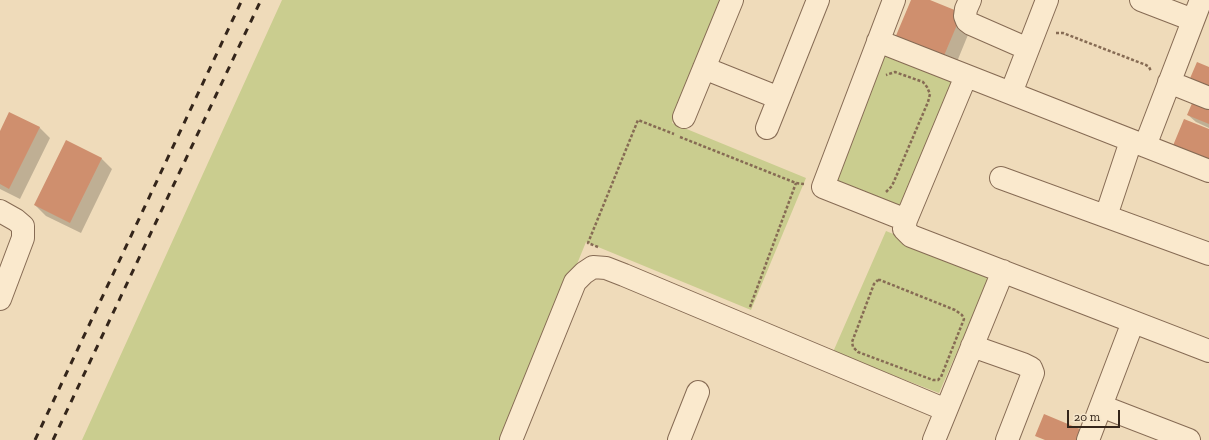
<!DOCTYPE html>
<html>
<head>
<meta charset="utf-8">
<style>
  body { margin:0 }
  #map { position:relative; width:1209px; height:440px; overflow:hidden; background:#efdbba; font-family:"Zilla Slab",serif }
  canvas { display:block }
  .scale { position:absolute; left:1067px; top:410px; width:53px; height:18px; box-sizing:border-box; border:2px solid #34251a; border-top:0; padding-left:5px; font-size:12px; line-height:14px; white-space:nowrap; color:#34251a; -webkit-text-stroke:3px #f6e6ca; paint-order:stroke }
</style>
</head>
<body>
<div id="map">
<canvas width="1209" height="440"></canvas>
<div class="scale">20 m</div>
</div>
<script>
const c = document.querySelector('canvas').getContext('2d');
c.lineJoin = 'round';
function fill(path, color) { c.fillStyle = color; c.fill(path, 'evenodd'); }
const shape = rows => new Path2D(rows.map(r => 'M' + r).join(''));
function strokePath(path, color, width, dash) { c.strokeStyle = color; c.lineWidth = width; c.lineCap = dash ? 'butt' : 'round'; c.setLineDash(dash || []); c.stroke(path); }
const green = shape([
  [282,0,721,0,672,123,806,178,751,310,586,242,505,440,82,440],
  [885,53,956,83,901,213,831,184],
  [886,231,991,274,939,393,833,352]
]);
const shadow = shape([
  [912,0,928,0,972,25,954,69,907,49],
  [1209,100,1209,128,1196,122,1188,115],
  [39,127,50,138,20,199,0,189,0,133],
  [101,158,112,169,81,233,46,216,35,205]
]);
const building = shape([
  [911,0,930,0,962,13,943,58,895,38],
  [1197,62,1209,67,1209,92,1188,83],
  [1196,94,1209,99,1209,124,1187,115],
  [9,112,40,127,9,189,0,184,0,131],
  [1184,119,1209,129,1209,164,1172,148],
  [66,140,102,158,70,223,34,205],
  [1044,414,1087,432,1084,440,1045,440,1035,436]
]);
const path = shape([
  [1056,33,1063,33,1146,65,1149,67,1151,71],
  [680,137,796,183,804,184],
  [886,192,892,186,928,102,930,94,927,87,923,82,895,72,886,75],
  [598,247,588,243,638,120,674,134],
  [878,280,880,280,955,310,962,315,964,319,941,377,938,380,933,380,858,352,853,347,852,342,874,284,878,280],
  [750,307,796,183]
]);
const minor = shape([
  [894,0,823,187,906,220],
  [970,0,966,9,965,16,967,21,971,24,1028,49],
  [1141,0,1193,20],
  [878,41,1209,171],
  [704,68,779,98],
  [966,76,906,220,904,229,911,236,1209,351],
  [1169,82,1209,98],
  [1011,93,1047,0],
  [684,117,732,0],
  [767,128,818,0],
  [1145,146,1201,0],
  [1001,178,1209,254],
  [0,211,16,220,23,226,23,238,0,299],
  [1106,216,1131,141],
  [972,346,1023,364,1031,368,1033,373,1007,440],
  [1101,406,1189,440],
  [511,440,575,282,584,273,593,267,606,268,624,275,946,410],
  [679,440,698,392],
  [934,440,1003,271],
  [1088,440,1133,322]
]);
const rail = shape([
  [35,440,242,0],
  [53,440,261,0]
]);
fill(green, '#cacd8f');
fill(shadow, '#0003');
fill(building, '#cf8f6e');
strokePath(minor, '#866b54', 24);
strokePath(path, '#866b54', 2.5, [3, 2]);
strokePath(minor, '#fae9cd', 22);
strokePath(rail, '#34251a', 3, [7, 7]);
</script>
</body>
</html>
